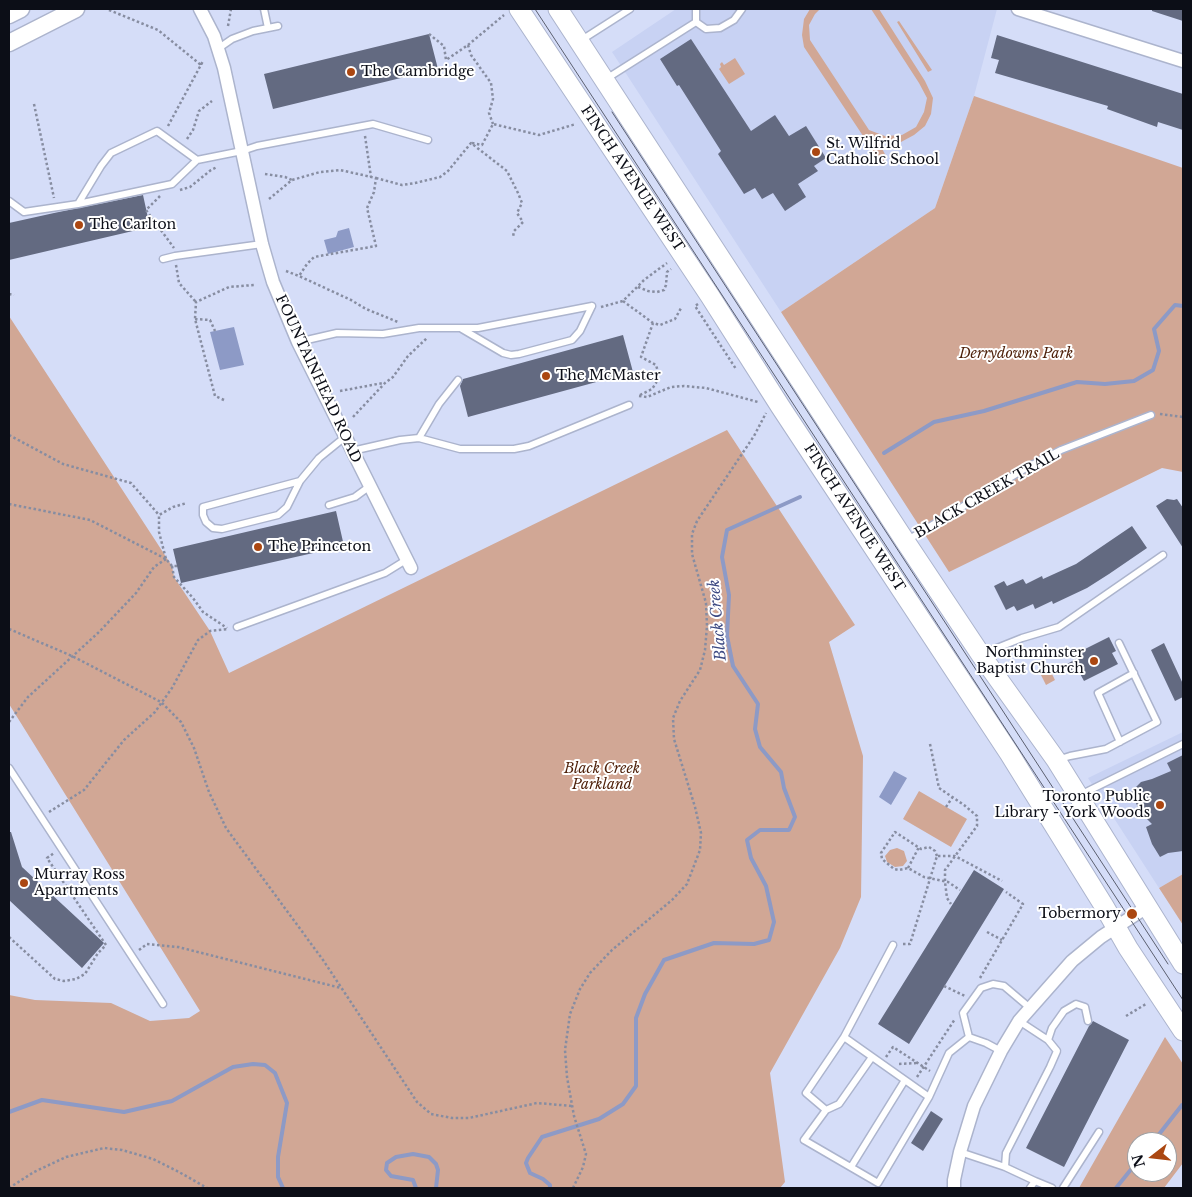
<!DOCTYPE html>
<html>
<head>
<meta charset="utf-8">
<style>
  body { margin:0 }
  #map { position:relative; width:1192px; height:1197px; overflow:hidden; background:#d5ddf8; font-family:"Libre Baskerville",serif }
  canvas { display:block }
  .frame { position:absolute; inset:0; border:10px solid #0c0e17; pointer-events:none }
  .north { position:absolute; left:1127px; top:1132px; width:50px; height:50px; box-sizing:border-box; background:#fff; border:1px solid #9e9fa2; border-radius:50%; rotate:254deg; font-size:14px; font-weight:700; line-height:20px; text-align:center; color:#0c0e17 }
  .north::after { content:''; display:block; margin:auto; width:18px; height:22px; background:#ab4711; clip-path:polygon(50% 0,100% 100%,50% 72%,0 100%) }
</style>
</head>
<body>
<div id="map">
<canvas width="1192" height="1197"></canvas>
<div class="frame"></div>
<div class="north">N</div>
</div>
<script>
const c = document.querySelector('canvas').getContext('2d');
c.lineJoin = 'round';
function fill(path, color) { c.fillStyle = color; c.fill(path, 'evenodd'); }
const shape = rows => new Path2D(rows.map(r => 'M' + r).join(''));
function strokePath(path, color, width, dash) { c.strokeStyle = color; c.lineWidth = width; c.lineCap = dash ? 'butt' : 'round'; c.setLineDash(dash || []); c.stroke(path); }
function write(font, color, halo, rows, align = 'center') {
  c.font = font + ' "Libre Baskerville",serif'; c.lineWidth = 4; c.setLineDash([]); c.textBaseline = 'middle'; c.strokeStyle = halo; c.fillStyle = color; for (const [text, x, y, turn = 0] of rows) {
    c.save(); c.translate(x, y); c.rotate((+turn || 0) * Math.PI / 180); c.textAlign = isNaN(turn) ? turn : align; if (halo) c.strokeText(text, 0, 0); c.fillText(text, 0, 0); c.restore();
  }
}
const built = shape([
  [676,9,997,9,974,96,935,208,781,312,612,52],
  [1183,732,1183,874,1159,888,1088,778]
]);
const green = shape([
  [810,9,820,9,815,14,809,25,810,40,869,130,885,136,902,135,916,127,924,112,927,98,919,83,871,9,879,9,925,81,933,98,931,114,925,126,914,135,901,142,878,141,887,158,881,163,804,47,802,35,804,19],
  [899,21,932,70,928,72,897,22],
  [735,58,745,74,729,84,719,69,721,67,720,64,722,62,724,65],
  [974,96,1183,168,1183,472,1162,468,949,572,781,312,935,208],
  [9,316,172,566,174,577,210,631,229,673,727,430,855,625,829,642,863,756,861,897,840,948,770,1073,785,1182,780,1188,9,1188,9,995,35,1000,111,1003,150,1021,189,1018,200,1011,9,704],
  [1047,664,1055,680,1046,685,1038,669],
  [919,791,967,819,951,847,903,819],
  [897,848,904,851,907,861,903,866,895,867,887,862,885,856,890,850],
  [1183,874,1183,925,1159,888],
  [1165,1037,1183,1064,1183,1163,1164,1188,1079,1188],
  [1137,1142,1167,1142,1167,1172,1137,1172]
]);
const water = shape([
  [349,228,354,247,328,254,324,240,336,237,338,231],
  [234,327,244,365,220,370,210,332],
  [894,771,907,778,891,805,879,797]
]);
const stream = shape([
  [884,453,934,422,984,411,1077,382,1105,384,1134,381,1153,370,1159,351,1154,329,1175,305,1183,306],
  [9,1112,42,1100,124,1112,172,1101,233,1067,253,1064,265,1065,275,1073,287,1103,278,1157,278,1177,283,1188],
  [1153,1142,1182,1105],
  [416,1188,413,1180,391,1176,386,1170,387,1163,396,1157,413,1154,429,1157,436,1164,438,1170,436,1188],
  [550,1188,550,1185,543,1179,530,1173,526,1163,528,1158,542,1137,599,1119,623,1104,636,1086,636,1018,645,994,664,960,714,943,754,944,769,940,774,922,766,886,751,858,747,840,760,830,789,830,795,817,784,788,781,772,760,747,755,729,758,704,733,666,727,636,729,595,722,557,727,530,800,497],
  [1116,1188,1137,1162]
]);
const building = shape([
  [1152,9,1183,9,1183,21,1152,11],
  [429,34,438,69,273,109,264,74],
  [997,35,1183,94,1183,130,1158,122,1157,127,1107,109,1108,106,995,73,999,60,991,58],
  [691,39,751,131,775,115,789,136,806,126,826,158,814,166,818,171,798,184,806,197,785,211,773,193,762,199,755,188,744,194,718,154,721,151,679,85,677,86,660,59],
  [143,195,150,227,9,260,9,223,54,213],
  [623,335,633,372,468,417,460,386,463,379],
  [1167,499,1174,500,1177,499,1183,508,1183,548,1156,506],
  [336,511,344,546,181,583,173,549],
  [1132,526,1147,548,1109,574,1087,588,1053,604,1052,601,1035,609,1033,604,1017,611,1014,606,1006,610,994,586,1004,581,1007,586,1023,579,1026,584,1042,576,1043,579,1076,564],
  [1109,637,1116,651,1112,653,1118,664,1084,681,1078,670,1072,674,1067,664,1078,658,1075,654],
  [1164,643,1183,684,1183,697,1175,701,1151,650],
  [1183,755,1183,851,1168,853,1160,857,1152,844,1146,827,1152,824,1140,812,1136,803,1137,795,1131,792,1141,782,1152,779,1171,771,1167,763],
  [9,832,11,832,22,867,104,943,82,968,9,900],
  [974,870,1004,889,909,1044,878,1024],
  [1093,1021,1129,1040,1064,1167,1026,1148,1089,1026],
  [931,1111,943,1119,923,1151,911,1143]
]);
const path = shape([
  [109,10,158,30,201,65],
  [228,26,231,9],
  [429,34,444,46,446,60,468,45,471,55,491,83,493,99,489,113,493,124],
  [468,45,504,15],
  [34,104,54,198],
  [168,126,203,61],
  [365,136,371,177],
  [187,139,193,130,199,111,212,101],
  [472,143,482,145,493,124,539,135,576,124],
  [265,174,285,177,292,180],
  [376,178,402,185,415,183,440,177,448,171,471,143,507,171,518,193,522,203,517,213,523,222,514,231,513,237],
  [180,190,190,187,211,170,217,167],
  [160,196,146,210,174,248],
  [269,199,292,180,320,172,340,170,376,178,374,192,367,208,376,246,314,257,307,264,299,276],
  [176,265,179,283,196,302],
  [286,271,299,276,351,300,366,309,398,322],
  [638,287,648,291,657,292,664,290,666,285,667,272,671,269],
  [9,294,14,295],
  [623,301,653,323,660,325,675,319,681,308],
  [698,304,695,306,736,369],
  [601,307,623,301,644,280,667,263],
  [195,319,210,320,215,331],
  [340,391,383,383],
  [640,395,652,389,656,383,658,372,656,365,641,357,653,323],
  [639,396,647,397,671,387,684,386,706,388,758,402],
  [224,400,215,396,195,319,196,302,229,287,254,285],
  [1160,414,1183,417],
  [353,417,385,383,393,377,408,356,427,338],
  [9,435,63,464,131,483,159,515],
  [9,504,90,520,166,559],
  [172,566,174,577,193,598,203,612,227,628],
  [177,566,172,566,166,559,159,532,159,515,173,507,187,503],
  [9,629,72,656,161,702,181,722,194,748,209,792,226,828,323,960,417,1102,431,1114,452,1118,469,1118,537,1103,572,1106],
  [9,722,28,697,99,632,136,593,154,567,166,559],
  [930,744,939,788,964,805,977,816,977,826,945,870,945,882,947,898,951,904],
  [946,807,952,798],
  [49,812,84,790,124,740,155,712,172,688,198,640,210,631,228,629],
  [937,856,935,851,929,847,921,849,895,832,881,853,882,859,894,869,899,870,908,868,924,877,948,882,960,890],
  [908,868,919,847],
  [987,932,1002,940],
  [9,937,55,979,64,981,76,979,85,974,98,953,106,945,47,858,54,853],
  [903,944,910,944,937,856,955,856,1002,881],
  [139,950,147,944,178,947,341,988],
  [980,978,1023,904,1006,892],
  [944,986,965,996],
  [1126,1016,1146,1004],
  [886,1057,893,1047,930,1071],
  [899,1064,918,1063],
  [917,1077,955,1019],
  [9,1188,34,1172,66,1157,104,1148,122,1150,153,1159,179,1172,207,1188],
  [573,1188,583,1167,586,1154,574,1116,567,1077,565,1050,570,1014,580,989,590,973,612,950,672,900,687,884,700,850,701,833,695,807,674,739,673,718,680,701,700,670,705,650,707,626,706,603,692,554,692,534,697,521,754,436,766,413]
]);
const service = shape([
  [264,9,268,28],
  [696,9,696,22],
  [696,22,706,29,720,28,734,20,742,9],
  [580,41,630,9],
  [219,48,232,39,253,31,278,26],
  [606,79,696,22],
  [9,201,24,212,78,204,101,166,111,153,157,131,197,160,242,151,257,146,373,124,428,140],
  [78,204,172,184,197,160],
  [163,259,175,256,262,244],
  [462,329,503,353,511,355,519,354,572,340,580,331,592,306],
  [298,342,337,333,383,334,419,328,478,328,592,306],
  [419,438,439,404,458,380],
  [352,451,400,440,419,438,460,449,514,449,529,446,629,405],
  [300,481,287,507,278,515,222,529,213,528,206,522,203,515,203,507,300,481,319,458,345,437],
  [329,505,355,497,370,486],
  [906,541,1026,468,1061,450,1151,415],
  [237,627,385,573,406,560],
  [982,654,1022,638,1059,627,1163,555],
  [1120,742,1098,693,1134,673],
  [1057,760,1070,756,1106,749,1157,722,1119,643],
  [9,768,163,1004],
  [1080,795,1183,744],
  [1019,1021,1048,1040],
  [844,1037,893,945],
  [969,1037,963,1013,981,988,993,984,1004,986,1030,1008],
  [872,1057,839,1104,826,1110,804,1140,878,1183,929,1097,949,1053,969,1037,986,1043,1001,1051],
  [826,1110,806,1093,844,1037,929,1097],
  [960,1152,1005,1167,1035,1181,1030,1188],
  [851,1167,905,1080],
  [1005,1167,1006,1153,1050,1067,1057,1051,1048,1040,1052,1028,1064,1011,1076,1004,1085,1007,1088,1021],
  [1035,1181,1052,1188],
  [1063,1188,1099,1132]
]);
const minor = shape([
  [200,9,214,36,224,68,262,244,273,282,298,342,411,568],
  [1018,9,1183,61],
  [954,1188,954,1180,960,1152,974,1106,1001,1051,1019,1021,1072,961,1101,937,1147,907]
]);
const tertiary = shape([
  [9,15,21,9],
  [9,43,76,9]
]);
const secondary = shape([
  [519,9,710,296,780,406,1009,753,1104,906,1128,948,1183,1031],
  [558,9,905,541,981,655,1056,760,1183,964]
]);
const tram = shape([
  [535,9,1183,1000],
  [612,112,1168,964]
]);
const markers = [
  [351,72,5,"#ab4711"],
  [816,152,5,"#ab4711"],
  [79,225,5,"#ab4711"],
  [546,376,5,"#ab4711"],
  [258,547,5,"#ab4711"],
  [1094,661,5,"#ab4711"],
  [1160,805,5,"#ab4711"],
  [24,883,5,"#ab4711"],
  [1132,914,6,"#ab4711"]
];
const poiNames = [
  ["The Cambridge",361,72],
  ["St. Wilfrid",826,144],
  ["Catholic School",826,160],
  ["The Carlton",89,225],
  ["The McMaster",556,376],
  ["The Princeton",268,547],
  ["Northminster",1084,653,"right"],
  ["Baptist Church",1084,669,"right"],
  ["Toronto Public",1150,797,"right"],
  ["Library - York Woods",1150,813,"right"],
  ["Murray Ross",34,875],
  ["Apartments",34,891],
  ["Tobermory",1121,914,"right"]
];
const streetNames = [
  ["FINCH AVENUE WEST",632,179,56],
  ["FOUNTAINHEAD ROAD",318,379,65],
  ["BLACK CREEK TRAIL",987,494,-30],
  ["FINCH AVENUE WEST",854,518,57]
];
const parkNames = [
  ["Derrydowns Park",1016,354],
  ["Black Creek",602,769],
  ["Parkland",602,785]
];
const waterNames = [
  ["Black Creek",718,620,-95]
];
fill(built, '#c8d2f3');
fill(green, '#d1a795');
fill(water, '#8d9ac6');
strokePath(stream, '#8d9ac6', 4);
fill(building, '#636a81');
strokePath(service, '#acb4cd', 9);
strokePath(minor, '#acb4cd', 15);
strokePath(tertiary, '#acb4cd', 19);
strokePath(secondary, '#acb4cd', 21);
strokePath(path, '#878da1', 2.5, [2.5, 2.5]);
strokePath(service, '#fff', 6);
strokePath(minor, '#fff', 12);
strokePath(tertiary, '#fff', 16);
strokePath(secondary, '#fff', 19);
strokePath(tram, '#5b5f6f', 1);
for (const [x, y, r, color] of markers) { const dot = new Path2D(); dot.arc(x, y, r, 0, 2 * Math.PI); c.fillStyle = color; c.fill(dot); strokePath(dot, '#fff', 2); }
write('14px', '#0c0e17', '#fff', poiNames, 'left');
write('14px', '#0c0e17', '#fff', streetNames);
write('italic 14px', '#4d1f08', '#fff', parkNames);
write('italic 15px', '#3c4982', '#fff', waterNames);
</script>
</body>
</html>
